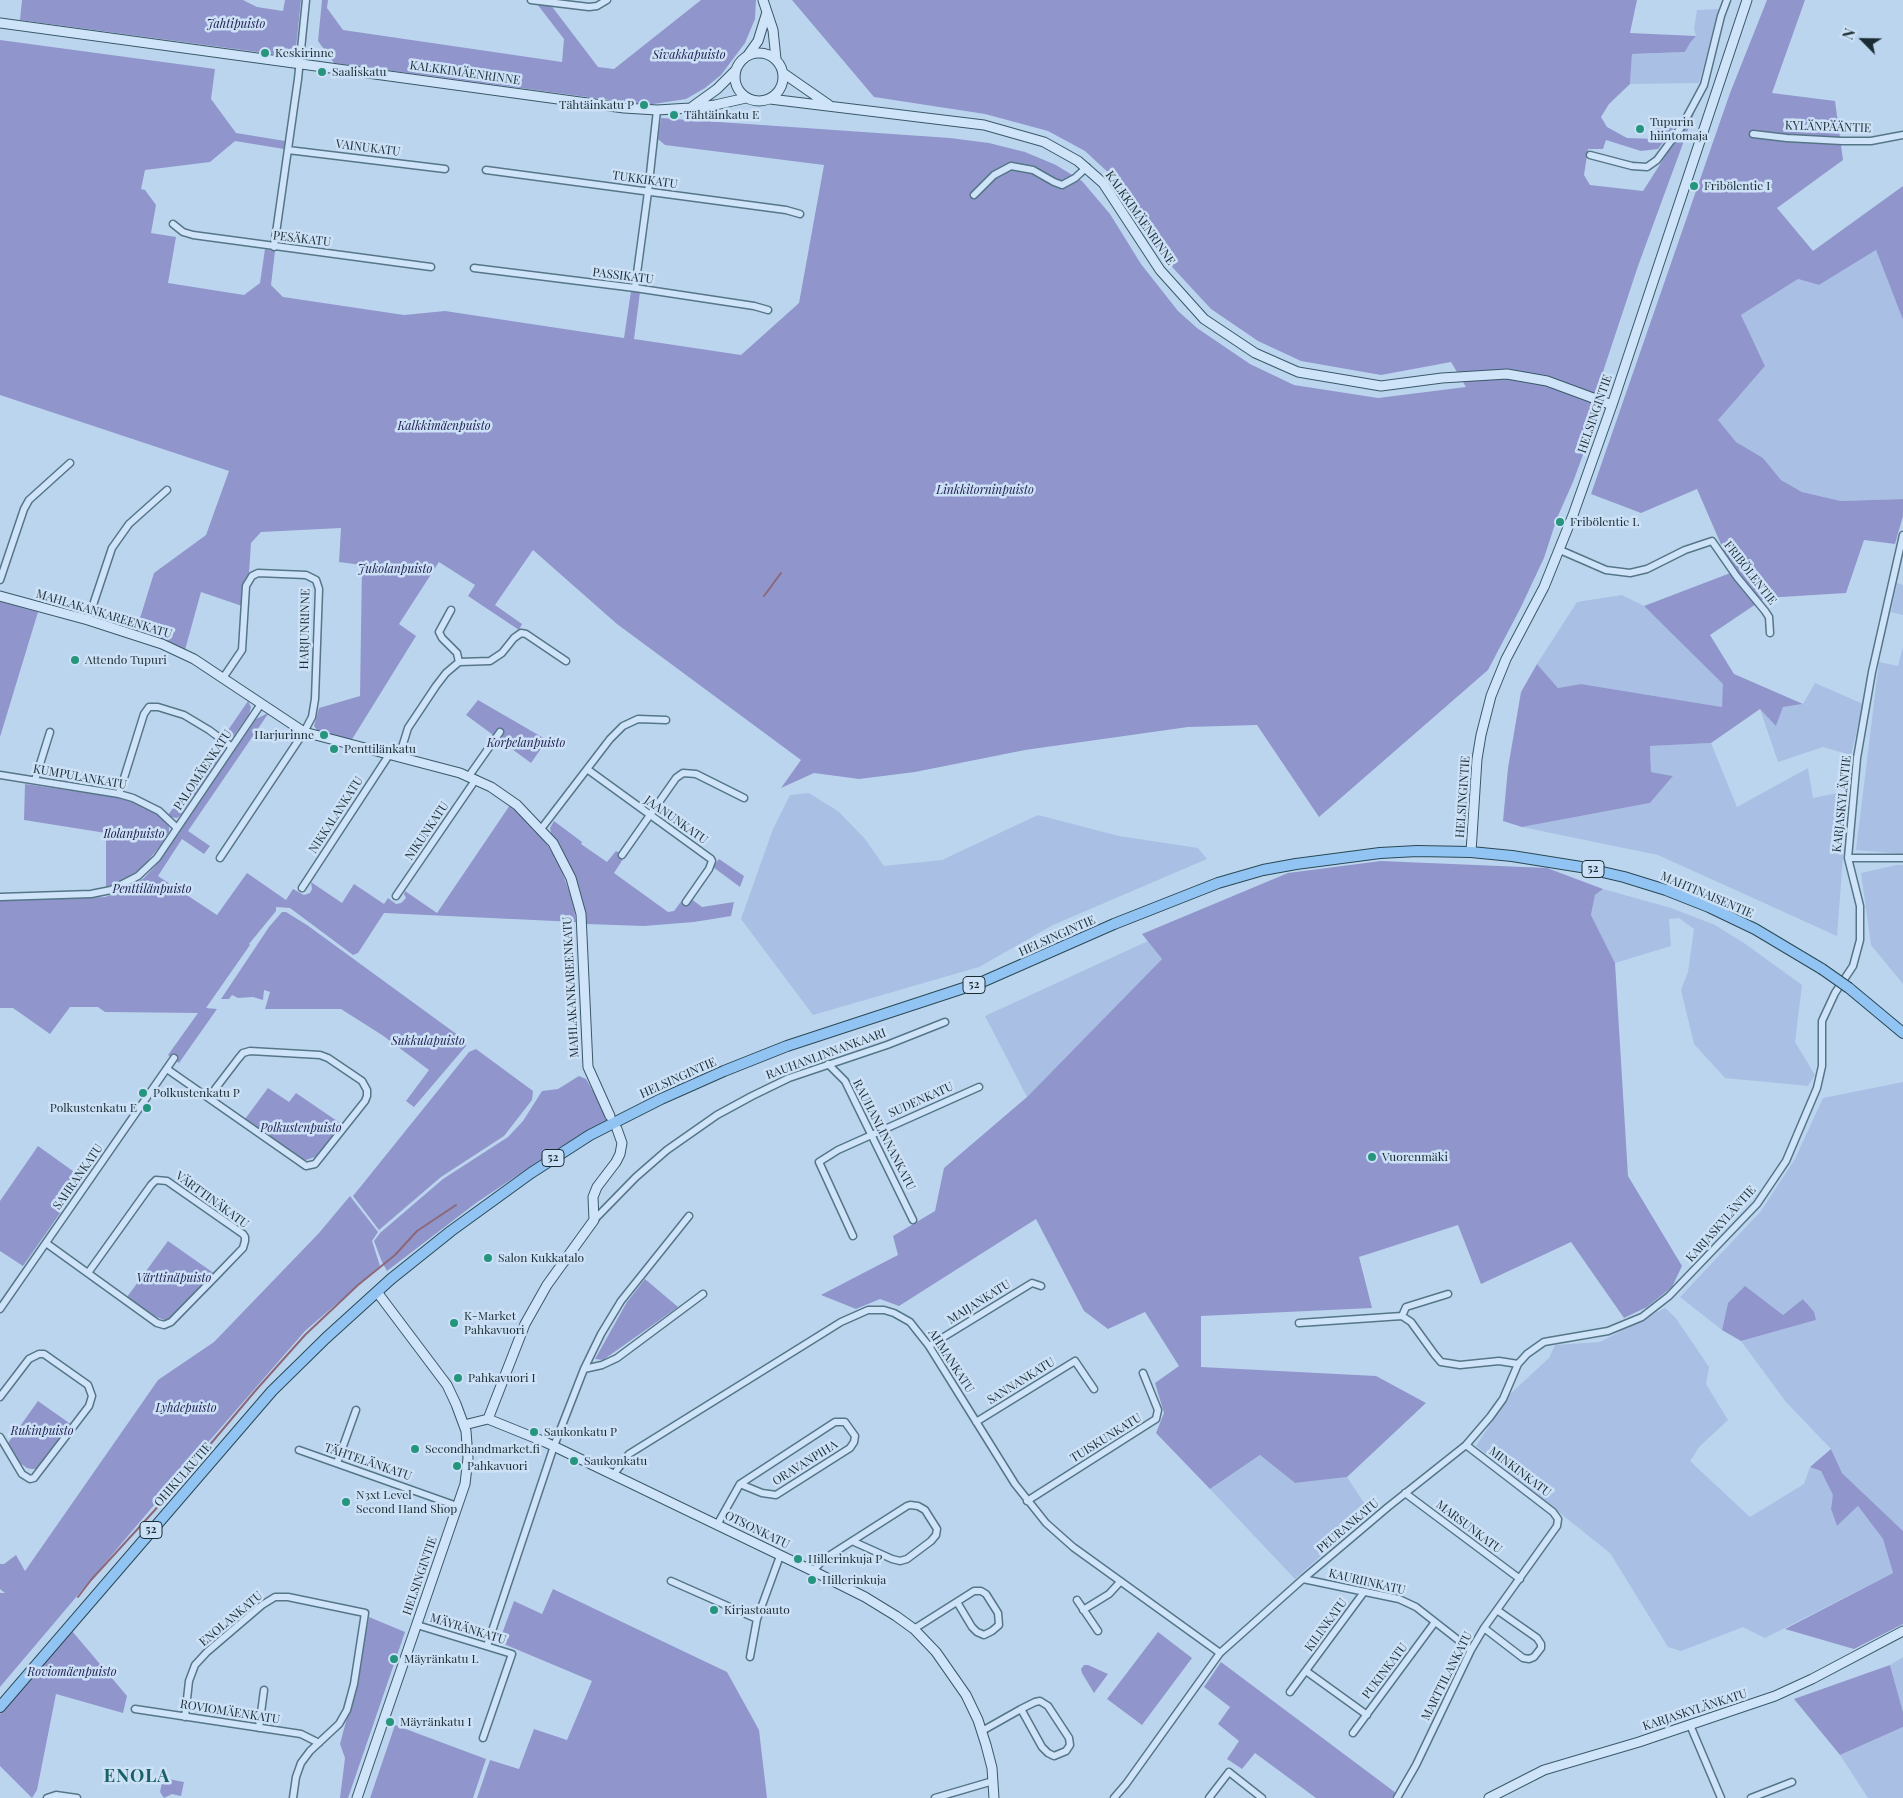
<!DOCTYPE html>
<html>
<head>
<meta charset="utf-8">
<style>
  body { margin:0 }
  #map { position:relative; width:1903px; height:1798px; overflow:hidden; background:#bcd5ee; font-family:"Playfair Display",serif }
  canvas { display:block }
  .north { position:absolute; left:1838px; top:15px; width:50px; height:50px; -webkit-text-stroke:4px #cce0f6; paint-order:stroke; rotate:293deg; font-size:14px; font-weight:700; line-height:20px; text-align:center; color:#1b2d34 }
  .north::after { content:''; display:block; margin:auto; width:18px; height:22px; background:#1b2d34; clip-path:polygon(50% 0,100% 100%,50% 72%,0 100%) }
</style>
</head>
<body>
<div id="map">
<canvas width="1903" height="1798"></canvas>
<div class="north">N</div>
</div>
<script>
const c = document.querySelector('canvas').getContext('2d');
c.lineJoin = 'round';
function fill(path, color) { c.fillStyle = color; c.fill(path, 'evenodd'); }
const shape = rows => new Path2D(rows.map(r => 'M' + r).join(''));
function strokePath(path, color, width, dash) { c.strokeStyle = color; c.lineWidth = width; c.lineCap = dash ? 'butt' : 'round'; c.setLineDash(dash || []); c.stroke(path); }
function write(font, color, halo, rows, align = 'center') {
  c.font = font + ' "Playfair Display",serif'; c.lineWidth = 5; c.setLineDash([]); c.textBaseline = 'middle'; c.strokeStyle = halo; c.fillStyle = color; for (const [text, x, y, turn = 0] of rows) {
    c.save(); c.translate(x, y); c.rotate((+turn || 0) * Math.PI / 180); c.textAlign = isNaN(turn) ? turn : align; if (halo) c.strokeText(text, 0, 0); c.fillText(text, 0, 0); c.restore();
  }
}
const farmland = shape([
  [1719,9,1699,83,1630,84,1632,54,1685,52,1690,43,1696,36,1694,28,1697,10],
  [1876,250,1903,320,1903,499,1841,501,1802,492,1781,480,1763,458,1735,442,1717,420,1765,366,1741,315,1798,279,1819,285],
  [1897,583,1903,585,1903,615,1891,612],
  [1622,595,1644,606,1724,684,1722,707,1581,684,1558,688,1537,664,1577,602],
  [1903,647,1903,854,1856,850,1879,662,1898,666],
  [1815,683,1863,704,1851,755,1823,747,1778,762,1760,709,1776,725,1783,707,1803,704],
  [1711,743,1737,807,1808,768,1813,798,1848,791,1837,936,1658,855,1522,827,1650,803,1673,776,1651,772,1650,746],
  [809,793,839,812,865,839,884,866,942,860,1038,815,1119,836,1198,848,1207,859,1053,925,979,967,813,1015,741,919,773,829,790,795],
  [1896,865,1903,865,1903,984,1871,945,1861,873],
  [1603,889,1671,908,1715,925,1744,943,1802,985,1795,1042,1815,1075,1808,1086,1725,1078,1694,1044,1681,990,1688,972,1694,929,1679,918,1669,919,1671,946,1615,963,1591,915,1595,895],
  [1148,941,1162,959,1027,1097,985,1016],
  [1903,1082,1903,1531,1842,1473,1831,1449,1786,1402,1741,1341,1816,1320,1804,1299,1783,1315,1728,1303,1722,1330,1680,1297,1761,1211,1795,1159,1823,1098],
  [1665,1308,1675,1317,1709,1367,1706,1384,1728,1420,1700,1446,1690,1461,1750,1517,1804,1484,1810,1467,1821,1471,1834,1495,1831,1509,1837,1526,1858,1506,1883,1539,1893,1573,1765,1638,1743,1627,1681,1651,1668,1647,1610,1553,1476,1446,1509,1395,1549,1358,1555,1345,1600,1342],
  [1260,1455,1295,1483,1347,1477,1370,1512,1295,1579,1210,1489],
  [1903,1657,1903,1712,1890,1665],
  [1903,1727,1903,1798,1868,1798,1840,1755]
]);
const green = shape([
  [22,0,243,0,257,7,283,11,285,0,301,0,296,48,293,54,287,56,20,20],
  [322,0,328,0,327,8,343,30,562,62,564,39,534,0,547,0,598,67,614,69,701,0,756,0,755,19,745,43,721,75,705,88,686,99,647,105,334,63,318,41],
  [792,0,1637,0,1630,33,1696,36,1690,43,1685,52,1632,54,1630,84,1609,104,1601,117,1607,127,1627,138,1655,139,1658,124,1679,121,1658,149,1641,151,1606,140,1603,149,1588,149,1584,175,1590,185,1643,191,1696,108,1638,266,1591,408,1599,411,1573,482,1557,518,1544,558,1521,607,1488,670,1319,817,1257,725,1188,727,1025,750,915,772,859,779,814,773,781,788,801,760,617,624,533,550,495,605,522,624,519,630,468,596,475,585,439,562,399,624,416,636,351,741,319,733,314,726,319,708,360,696,362,565,339,562,341,528,261,532,251,543,249,573,244,581,242,606,201,592,185,650,136,631,154,573,206,535,229,471,0,395,0,40,215,69,211,99,236,133,285,141,284,149,235,141,210,162,145,170,141,189,145,190,156,205,151,233,176,237,168,283,244,295,260,283,265,249,275,251,271,285,283,297,404,315,445,311,624,338,631,291,640,292,634,339,741,355,799,303,824,165,665,145,658,139,661,118,950,138,989,143,1025,152,1056,165,1082,181,1110,214,1141,264,1178,311,1197,328,1250,364,1294,385,1378,398,1466,387,1451,362,1381,375,1301,361,1258,341,1211,309,1173,268,1113,177,1085,151,1048,131,985,114,874,97],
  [1767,0,1805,0,1772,93,1835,101,1843,160,1777,208,1813,251,1903,186,1903,320,1876,250,1819,285,1798,279,1741,315,1765,366,1718,420,1736,442,1763,458,1781,480,1802,492,1841,501,1903,499,1903,516,1895,544,1864,540,1846,593,1765,598,1710,635,1734,674,1803,704,1783,707,1776,726,1760,709,1711,743,1650,746,1651,772,1673,776,1650,803,1522,827,1503,821,1508,768,1521,692,1537,664,1558,688,1581,684,1722,707,1723,684,1644,606,1733,572,1697,489,1641,513,1591,494,1730,93],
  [0,601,38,612,0,737],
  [478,700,547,740,531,763,466,715],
  [248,701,251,707,249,714,233,737,229,738,224,736],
  [266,714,268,714,188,831,210,846,204,854,182,839,158,876,217,915,247,873,286,900,293,889,304,895,310,893,312,889,311,882,342,903,354,884,384,904,388,898,396,904,401,903,406,898,404,894,405,891,437,913,510,805,534,828,544,840,559,863,573,902,576,922,384,913,358,953,353,955,290,908,276,907,276,911,249,944,250,945,206,1008,217,1009,179,1063,168,1055,198,1013,105,1012,98,1007,70,1007,50,1034,13,1008,0,1008,0,901,105,897,127,889,144,878,159,862,256,719],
  [220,743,223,747,222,754,181,815,177,818,170,817,168,815],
  [25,784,115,797,133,802,148,809,164,819,169,827,169,832,160,846,142,868,123,881,106,887,106,833,24,820],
  [554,821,582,842,581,844,607,862,616,851,625,856,614,873,668,912,674,911,686,895,702,907,734,902,731,916,694,922,644,926,586,924,574,876,563,853,551,833,550,828],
  [719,859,744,876,740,887,713,867],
  [1381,861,1547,868,1603,889,1595,895,1591,915,1615,963,1628,1176,1682,1266,1672,1287,1647,1307,1624,1318,1571,1242,1481,1284,1458,1225,1359,1257,1372,1308,1201,1316,1201,1367,1376,1376,1426,1403,1347,1477,1295,1483,1260,1455,1210,1489,1156,1433,1164,1413,1155,1383,1179,1366,1145,1312,1108,1329,1084,1311,1036,1219,899,1306,880,1299,856,1309,821,1295,898,1255,893,1236,935,1211,944,1168,1027,1097,1162,959,1142,934,1288,873],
  [282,912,286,912,307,925,466,1041,466,1046,414,1107,406,1101,429,1070,382,1035,341,1009,265,1009,270,992,264,990,263,1000,253,997,238,998,232,995,229,999,221,999,269,927],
  [476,1049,533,1091,532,1100,504,1136,441,1177,379,1230,353,1196,469,1052],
  [579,1076,586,1079,609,1119,552,1152,476,1203,387,1271,382,1262,374,1241,380,1233,443,1179,508,1137,523,1121,542,1091,558,1089],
  [268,1088,289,1102,296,1093,343,1125,315,1157,306,1160,301,1159,245,1119],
  [38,1146,84,1179,23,1266,0,1251,0,1201],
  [350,1196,378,1232,372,1241,380,1266,305,1331,177,1478,0,1687,0,1593,5,1593,0,1589,0,1564,4,1564,16,1555,25,1571,158,1380,214,1342,319,1233],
  [168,1241,215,1274,171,1318,164,1320,152,1315,127,1297],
  [645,1279,678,1307,603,1360,595,1359,627,1302],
  [1745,1286,1783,1315,1803,1299,1814,1312,1816,1320,1741,1341,1722,1330,1728,1303],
  [38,1401,72,1425,43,1464,36,1469,31,1469,27,1468,20,1463,8,1443],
  [1831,1449,1842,1473,1903,1531,1903,1624,1854,1649,1785,1629,1893,1573,1883,1539,1858,1506,1837,1526,1831,1509,1833,1495,1821,1471,1810,1467],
  [553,1589,727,1672,759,1730,767,1798,477,1798,490,1760,519,1769,534,1729,567,1740,592,1681,499,1642,514,1601,542,1614],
  [369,1617,405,1632,348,1798,340,1798,345,1758,340,1744,358,1676],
  [72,1631,127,1696,123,1713,56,1694,37,1790,32,1798,0,1766,0,1714],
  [1158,1632,1192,1658,1142,1725,1107,1699],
  [1221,1662,1396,1793,1392,1798,1316,1798,1255,1753,1242,1769,1227,1759,1239,1741,1218,1724,1230,1707,1204,1687],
  [1084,1665,1088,1665,1108,1674,1094,1693,1082,1673,1081,1669],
  [1890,1665,1903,1712,1903,1727,1840,1755,1794,1699],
  [395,1725,486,1759,473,1798,370,1798],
  [163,1778,184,1782,181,1796,172,1794,164,1798,160,1792]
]);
const stream = shape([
  [764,596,781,573],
  [78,1597,91,1580,154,1511,256,1390,305,1335,358,1285,395,1255,417,1231,456,1205]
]);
const street = shape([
  [531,0,589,7,597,6,607,0],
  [1753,134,1787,138,1842,141,1871,141,1903,135],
  [288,150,445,169],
  [1590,155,1632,166,1647,167,1657,160,1682,126,1704,85,1721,16,1727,0],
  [486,170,786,210,800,214],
  [974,195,994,175,1011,166,1033,170,1054,182,1062,185,1075,178,1087,167],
  [173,224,183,232,193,235,431,267],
  [274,247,298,79,306,0],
  [474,268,635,288,754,306,768,310],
  [635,288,648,192,657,110],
  [1560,550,1606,570,1630,573,1647,569,1685,550,1712,541,1737,577,1765,611,1769,617,1770,633],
  [0,580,24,509,29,500,70,463],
  [451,610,439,632,442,638,457,653,459,662],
  [88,620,112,548,129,524,167,490],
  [399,757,408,728,436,686,446,673,459,662,490,661,502,653,514,638,521,633,526,634,566,661],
  [587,769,711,859,712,861,709,869,686,902],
  [0,775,119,794,133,798,159,811,177,828],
  [469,776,500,732],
  [35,780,50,732],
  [119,794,144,714,149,707,158,707,184,715,209,730,232,747],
  [541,829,610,739,623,726,638,719,666,720],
  [622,855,676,778,683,773,696,774,744,798],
  [220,858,304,732,312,717,315,699,319,589,316,580,306,575,258,573,252,576,246,586,242,650,223,678],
  [1848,858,1903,858],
  [302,888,389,755],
  [396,896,476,779],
  [0,897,91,894,111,890,138,876,157,858,261,704],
  [828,1064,845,1081,913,1220],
  [167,1069,306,1166,315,1164,365,1101,367,1096,367,1090,362,1081,328,1058,320,1055,250,1051,243,1053,238,1059,209,1097],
  [594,1220,636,1177,667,1150,717,1115,752,1096,789,1078,887,1045,945,1022],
  [853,1236,819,1162,838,1150,979,1087],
  [46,1243,157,1323,164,1325,171,1322,216,1276,243,1248,245,1241,245,1237,243,1234,167,1181,156,1180,151,1185,88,1273],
  [0,1309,174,1058],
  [1402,1316,1406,1307,1448,1294],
  [1299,1323,1402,1316,1411,1322,1435,1355,1441,1362,1460,1365,1499,1361,1518,1364],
  [929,1346,1032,1283,1041,1286],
  [584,1369,602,1365,617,1358,703,1294],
  [0,1397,29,1359,39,1354,44,1354,88,1385,92,1396,89,1406,34,1478,30,1479,22,1474,0,1437],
  [976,1422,1075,1361,1094,1389],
  [299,1450,457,1506],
  [337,1463,356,1410],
  [614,1474,629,1454,841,1322,868,1310,884,1310,894,1313,910,1322,929,1346,1015,1484,1046,1523,1073,1547,1220,1653],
  [1405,1493,1520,1579],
  [1027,1501,1156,1419,1158,1410,1143,1373],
  [717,1525,740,1484,762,1493,776,1495,850,1448,854,1442,855,1436,845,1422,835,1422,740,1484],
  [813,1571,824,1559,907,1506,910,1505,918,1506,925,1510,937,1529,936,1535,931,1541,907,1559,900,1561,892,1559,852,1541],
  [1303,1579,1399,1599,1416,1607,1471,1650],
  [671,1581,757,1619,780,1556],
  [1077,1600,1098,1631],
  [1083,1610,1109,1594,1120,1582],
  [417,1625,512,1654,483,1738],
  [1484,1628,1523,1658,1529,1659,1534,1657,1541,1648,1541,1644,1537,1638,1497,1610],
  [914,1629,974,1591,981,1591,986,1594,998,1613,999,1625,992,1631,984,1635,977,1632,972,1627,957,1602],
  [487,1646,554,1446,584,1369,601,1334,621,1301,689,1216],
  [750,1657,757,1619],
  [1306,1671,1367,1715],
  [1290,1692,1364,1592],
  [135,1709,301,1734,319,1743],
  [185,1717,189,1681,195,1665,207,1652,262,1605,275,1597,288,1597,365,1613,354,1684,347,1710,339,1724,310,1751,301,1763,296,1777,293,1798],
  [1690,1725,1721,1798],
  [259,1728,264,1690],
  [982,1731,1021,1709,1035,1702,1040,1701,1048,1706,1069,1738,1070,1745,1066,1751,1054,1756,1048,1753,1042,1747,1021,1709],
  [1353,1733,1435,1622],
  [47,1798,56,1795,77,1798],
  [935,1798,993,1781],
  [1114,1798,1126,1784,1220,1653,1303,1579,1388,1507,1466,1445,1490,1417,1503,1399,1518,1364,1527,1354,1544,1342,1608,1331,1642,1317,1669,1296,1757,1204,1786,1161,1817,1088,1822,1066,1822,1021,1835,993,1853,966,1860,940,1860,906,1848,858,1857,758,1872,672,1903,535],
  [1209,1798,1229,1772,1262,1798],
  [1397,1798,1416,1765,1471,1650,1484,1628,1557,1526,1558,1519,1553,1512,1466,1445],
  [1751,1798,1792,1782]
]);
const secondary = shape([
  [763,0,773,30,776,59],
  [0,23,624,108,657,110,690,108,715,105,746,98],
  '735 77a24 24 0 1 1 48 0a24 24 0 1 1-48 0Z',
  [748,55,758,41,767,12],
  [783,73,829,105],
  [770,99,984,125,1044,142,1078,161,1103,183,1160,270,1204,319,1255,353,1298,372,1381,386,1442,378,1507,374,1547,381,1612,405],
  [692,107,717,89,735,71],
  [0,596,88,620,162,644,194,659,304,732,460,773,491,787,517,805,553,843,571,878,581,914,588,1067,610,1116],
  [1471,852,1477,759,1481,735,1491,696,1506,659,1544,587,1573,515,1612,405,1747,0],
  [488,1419,525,1324,547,1285,594,1220,593,1197,597,1187,616,1162,620,1154,622,1143,617,1129],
  [464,1425,488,1419,545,1442,813,1571,865,1597,896,1616,914,1629,936,1652,966,1695,978,1720,986,1745,992,1768,994,1798],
  [357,1798,465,1484,468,1458,466,1431,456,1404,447,1385,377,1292],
  [1489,1798,1544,1770,1639,1742,1775,1696,1812,1679,1903,1631]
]);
const primary = shape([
  [1849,988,1903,1033],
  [0,1707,272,1391,326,1338,391,1279,451,1231,531,1173,590,1135,661,1099,724,1071,787,1046,982,982,1114,924,1218,883,1263,870,1296,864,1380,853,1417,851,1471,852,1512,856,1581,867,1624,877,1666,890,1709,907,1755,929,1822,969]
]);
const primaryBridge = shape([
  [1822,969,1849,988]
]);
const markers = [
  [265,53,5,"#25957d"],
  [322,72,5,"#25957d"],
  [644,105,5,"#25957d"],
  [674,115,5,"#25957d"],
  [1640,129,5,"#25957d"],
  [1694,186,5,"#25957d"],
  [1560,522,5,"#25957d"],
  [75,660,5,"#25957d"],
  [324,735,5,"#25957d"],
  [334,749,5,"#25957d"],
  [143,1093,5,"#25957d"],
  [147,1108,5,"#25957d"],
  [1372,1157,5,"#25957d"],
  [488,1258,5,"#25957d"],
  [454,1323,5,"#25957d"],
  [458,1378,5,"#25957d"],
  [534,1432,5,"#25957d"],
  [415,1449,5,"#25957d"],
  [574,1461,5,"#25957d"],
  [457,1466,5,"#25957d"],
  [346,1502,5,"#25957d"],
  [798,1559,5,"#25957d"],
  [812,1580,5,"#25957d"],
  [714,1610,5,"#25957d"],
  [394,1659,5,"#25957d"],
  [390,1722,5,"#25957d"]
];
const shields = [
  [1593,869,22],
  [974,985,22],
  [553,1158,22],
  [151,1530,22]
];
const shieldNames = [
  ["52",1593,869],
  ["52",974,985],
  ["52",553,1158],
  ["52",151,1530]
];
const parkNames = [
  ["Jahtipuisto",236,24],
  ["Sivakkapuisto",689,55],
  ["Kalkkimäenpuisto",444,426],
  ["Linkkitorninpuisto",985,490],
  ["Jukolanpuisto",395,569],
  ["Korpelanpuisto",526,743],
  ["Ilolanpuisto",134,834],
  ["Penttilänpuisto",152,889],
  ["Sukkulapuisto",428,1041],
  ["Polkustenpuisto",301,1128],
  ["Värttinäpuisto",174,1278],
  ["Lyhdepuisto",186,1408],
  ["Rukinpuisto",42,1431],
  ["Roviomäenpuisto",72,1672]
];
const poiNames = [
  ["Keskirinne",275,53],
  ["Saaliskatu",332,72],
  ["Tähtäinkatu P",634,105,"right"],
  ["Tähtäinkatu E",684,115],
  ["Tupurin",1650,122],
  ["hiintomaja",1650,136],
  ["Fribölentie I",1704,186],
  ["Fribölentie L",1570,522],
  ["Attendo Tupuri",85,660],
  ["Harjurinne",314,735,"right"],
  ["Penttilänkatu",344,749],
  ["Polkustenkatu P",153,1093],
  ["Polkustenkatu E",137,1108,"right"],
  ["Vuorenmäki",1382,1157],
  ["Salon Kukkatalo",498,1258],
  ["K-Market",464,1316],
  ["Pahkavuori",464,1330],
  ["Pahkavuori I",468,1378],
  ["Saukonkatu P",544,1432],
  ["Secondhandmarket.fi",425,1449],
  ["Saukonkatu",584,1461],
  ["Pahkavuori",467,1466],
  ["N3xt Level",356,1495],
  ["Second Hand Shop",356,1509],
  ["Hillerinkuja P",808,1559],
  ["Hillerinkuja",822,1580],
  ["Kirjastoauto",724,1610],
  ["Mäyränkatu L",404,1659],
  ["Mäyränkatu I",400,1722]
];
const streetNames = [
  ["KALKKIMÄENRINNE",465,73,8],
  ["KYLÄNPÄÄNTIE",1828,127,2],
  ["VAINUKATU",368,148,7],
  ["TUKKIKATU",645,180,8],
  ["KALKKIMÄENRINNE",1140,218,55],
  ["PESÄKATU",302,239,7],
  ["PASSIKATU",623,276,7],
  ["HELSINGINTIE",1595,414,-71],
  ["FRIBÖLENTIE",1750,573,52],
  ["MAHLAKANKAREENKATU",104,614,17],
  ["HARJUNRINNE",305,629,-89],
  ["PALOMÄENKATU",203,770,-56],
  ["KUMPULANKATU",80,777,10],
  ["HELSINGINTIE",1463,797,-86],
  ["KARJASKYLÄNTIE",1842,804,-84],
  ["NIKKALANKATU",336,815,-57],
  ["JAANUNKATU",676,820,35],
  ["NIKUNKATU",427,831,-56],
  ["MAHTINAISENTIE",1707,895,23],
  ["HELSINGINTIE",1057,936,-24],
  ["MAHLAKANKAREENKATU",571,987,-93],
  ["RAUHANLINNANKAARI",826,1054,-20],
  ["HELSINGINTIE",678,1078,-24],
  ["SUDENKATU",921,1100,-24],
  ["RAUHANLINNANKATU",884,1135,63],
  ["SAHRANKATU",78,1177,-55],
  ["VÄRTTINÄKATU",212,1200,36],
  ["KARJASKYLÄNTIE",1721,1224,-48],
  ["MAIJANKATU",979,1302,-32],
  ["AHMANKATU",951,1361,57],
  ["SANNANKATU",1021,1381,-32],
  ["TUISKUNKATU",1106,1438,-32],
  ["TÄHTELÄNKATU",368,1462,19],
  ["ORAVANPIHA",805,1463,-32],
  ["MINKINKATU",1520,1472,37],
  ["OHIKULKUTIE",183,1475,-49],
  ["PEURANKATU",1348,1526,-40],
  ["MARSUNKATU",1469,1527,37],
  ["OTSONKATU",757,1530,26],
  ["HELSINGINTIE",420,1576,-71],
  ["KAURIINKATU",1367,1582,13],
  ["ENOLANKATU",231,1619,-40],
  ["KILINKATU",1326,1625,-54],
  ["MÄYRÄNKATU",468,1629,17],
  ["PUKINKATU",1385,1671,-53],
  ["MARTTILANKATU",1447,1676,-63],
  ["KARJASKYLÄNKATU",1695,1710,-18],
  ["ROVIOMÄENKATU",230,1712,9]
];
const districtNames = [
  ["ENOLA",137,1776]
];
fill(farmland, '#a9bfe4');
fill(green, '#9096cc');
strokePath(stream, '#8c6878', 2);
strokePath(street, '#557686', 9);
strokePath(secondary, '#395967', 11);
strokePath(primary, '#2a4853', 12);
strokePath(street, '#cfe4f9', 6);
strokePath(secondary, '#cfe4f9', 9);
strokePath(primary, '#92c4f3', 10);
strokePath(primaryBridge, '#2a4853', 12, []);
strokePath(primaryBridge, '#92c4f3', 10);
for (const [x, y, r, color] of markers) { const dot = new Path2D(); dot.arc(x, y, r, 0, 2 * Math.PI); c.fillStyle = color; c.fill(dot); strokePath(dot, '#cce0f6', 2); }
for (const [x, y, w] of shields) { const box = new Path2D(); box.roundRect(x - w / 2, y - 8.5, w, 17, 4); c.fillStyle = '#cce0f6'; c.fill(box); strokePath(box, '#1b2d34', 1); }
write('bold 11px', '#1b2d34', null, shieldNames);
write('italic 12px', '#232151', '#cce0f6', parkNames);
write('12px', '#1b2d34', '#cce0f6', poiNames, 'left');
write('12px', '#1b2d34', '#cce0f6', streetNames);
c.letterSpacing = '1px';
write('bold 18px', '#196162', '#cce0f6', districtNames);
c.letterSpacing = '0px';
</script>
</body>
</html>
